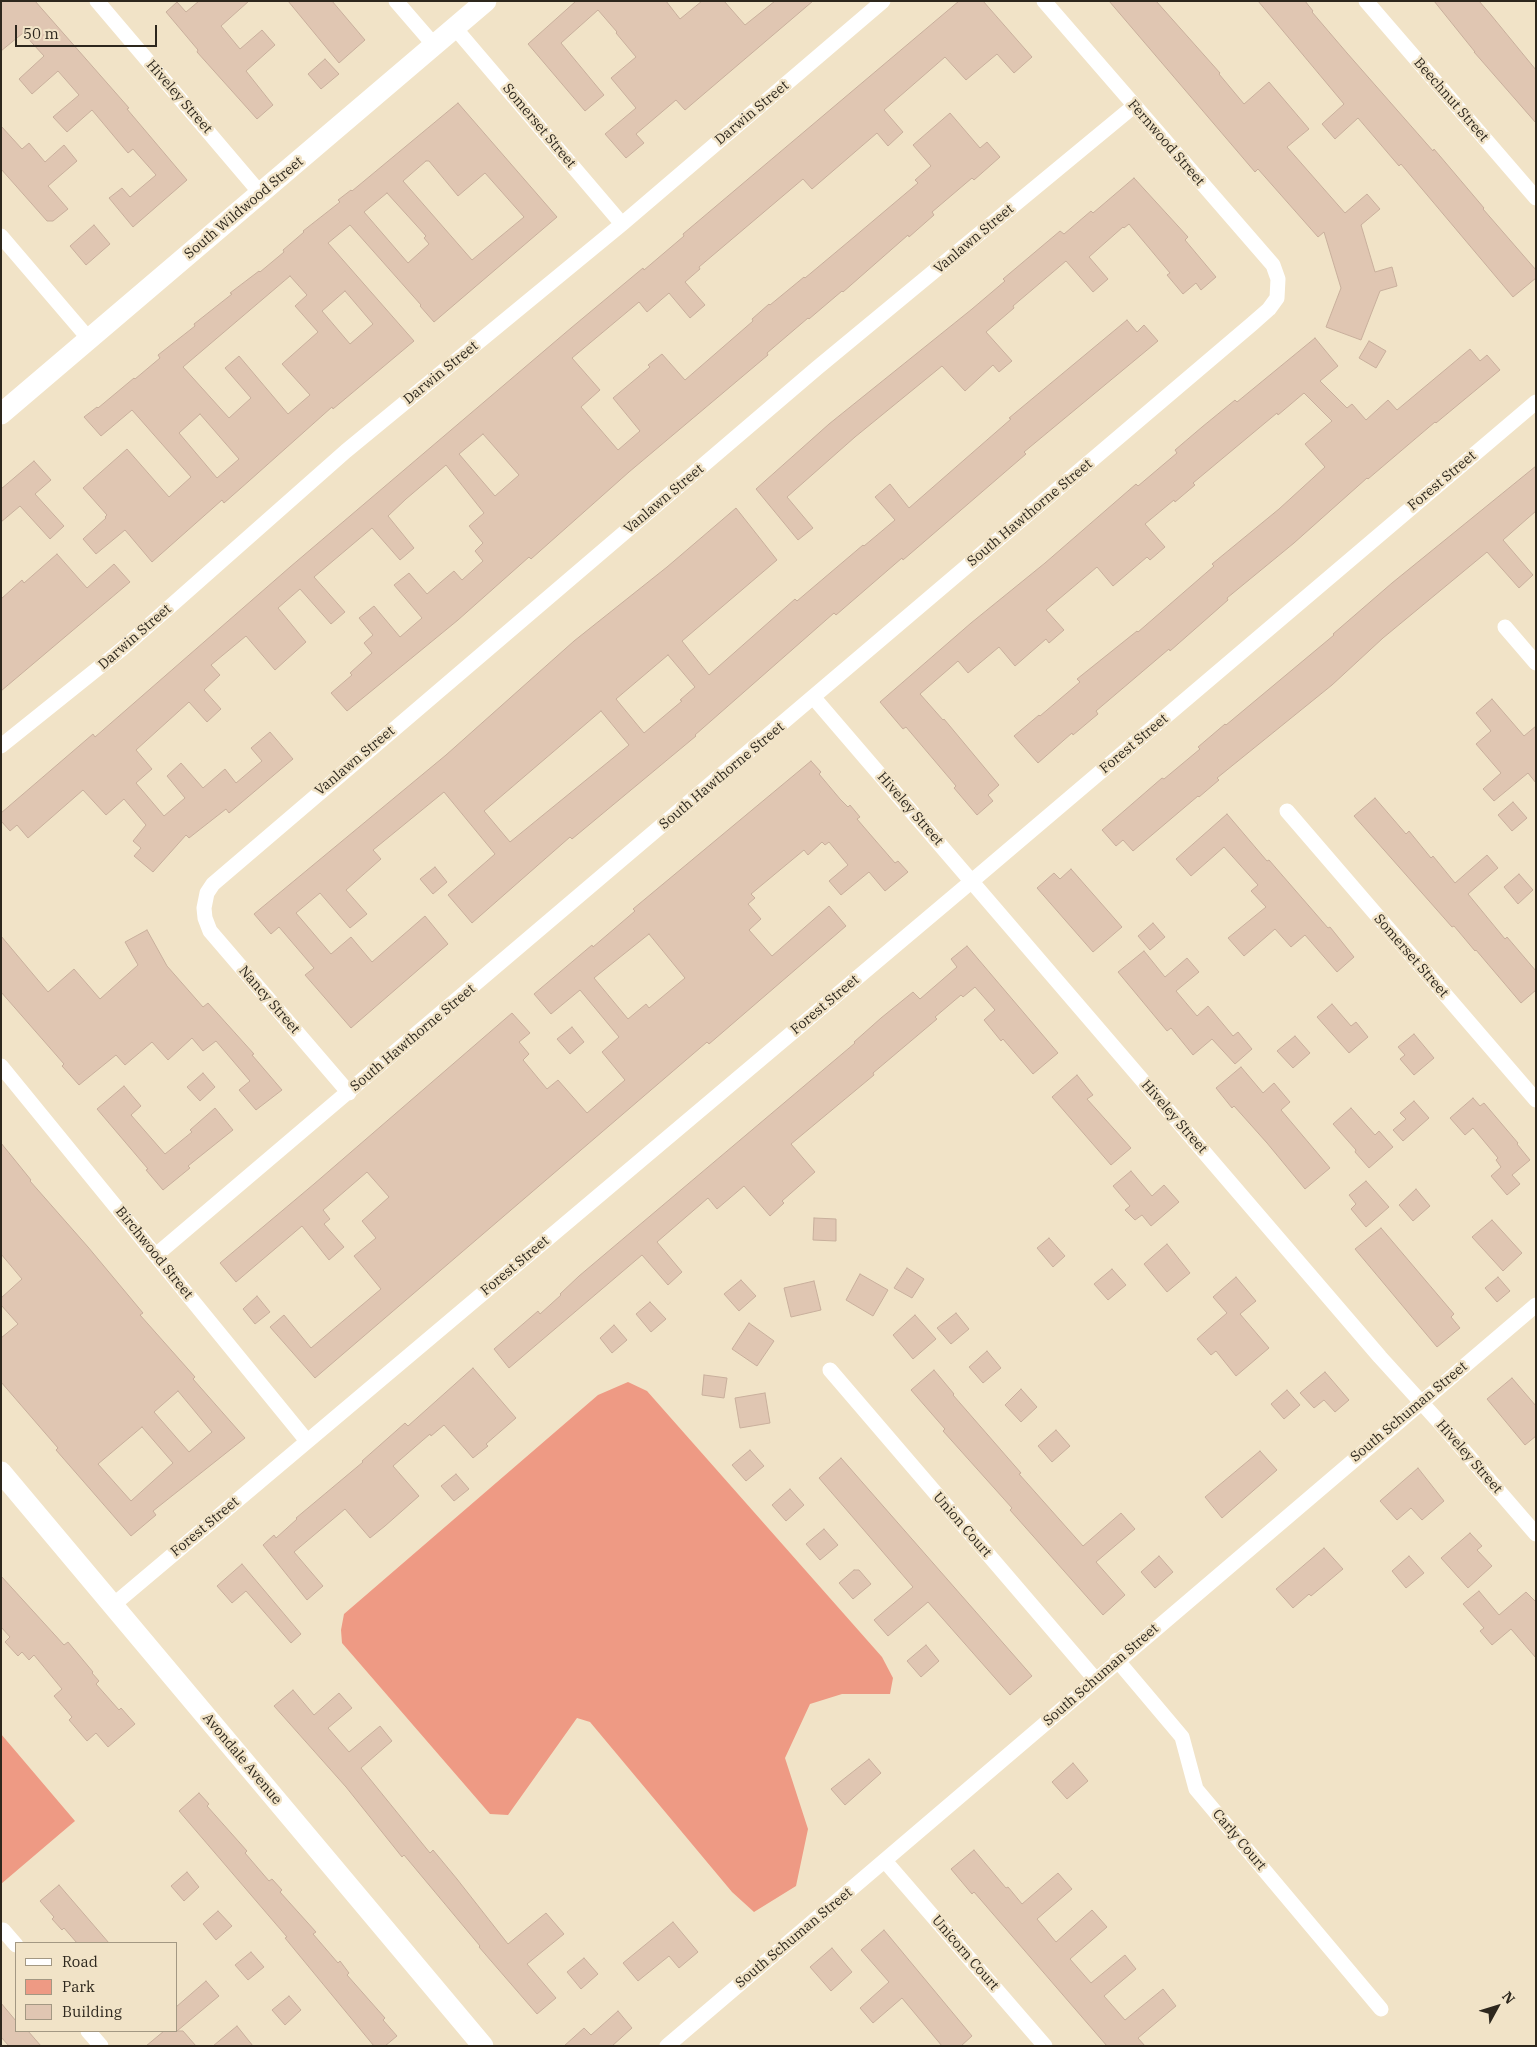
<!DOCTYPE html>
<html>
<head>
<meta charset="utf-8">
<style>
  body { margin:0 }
  #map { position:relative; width:1537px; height:2047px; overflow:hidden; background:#f1e3c7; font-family:"IBM Plex Serif",serif }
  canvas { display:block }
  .frame { position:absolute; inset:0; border:2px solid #2d271d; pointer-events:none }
  .legend { position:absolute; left:15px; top:1942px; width:162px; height:90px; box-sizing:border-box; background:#f1e3c7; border:1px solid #a39883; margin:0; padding:6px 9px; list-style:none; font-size:15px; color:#2d271d }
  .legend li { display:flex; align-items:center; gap:10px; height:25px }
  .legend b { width:25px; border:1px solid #a39883 }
  .north { position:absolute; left:1472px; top:1982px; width:50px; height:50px; -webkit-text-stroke:4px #f1e3c7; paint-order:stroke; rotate:51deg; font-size:14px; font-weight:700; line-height:20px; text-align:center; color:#2d271d }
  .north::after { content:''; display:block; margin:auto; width:18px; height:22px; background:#2d271d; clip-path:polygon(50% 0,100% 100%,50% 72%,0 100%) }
  .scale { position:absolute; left:15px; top:25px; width:142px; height:22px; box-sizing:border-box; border:2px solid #2d271d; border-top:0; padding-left:6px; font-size:15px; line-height:18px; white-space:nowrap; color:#2d271d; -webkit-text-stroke:4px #f1e3c7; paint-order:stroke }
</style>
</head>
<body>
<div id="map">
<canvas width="1537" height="2047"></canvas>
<div class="frame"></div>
<ul class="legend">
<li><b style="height:6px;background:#fff"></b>Road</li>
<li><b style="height:14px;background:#ee9a84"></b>Park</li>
<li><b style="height:14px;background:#e0c6b2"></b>Building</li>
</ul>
<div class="north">N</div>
<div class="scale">50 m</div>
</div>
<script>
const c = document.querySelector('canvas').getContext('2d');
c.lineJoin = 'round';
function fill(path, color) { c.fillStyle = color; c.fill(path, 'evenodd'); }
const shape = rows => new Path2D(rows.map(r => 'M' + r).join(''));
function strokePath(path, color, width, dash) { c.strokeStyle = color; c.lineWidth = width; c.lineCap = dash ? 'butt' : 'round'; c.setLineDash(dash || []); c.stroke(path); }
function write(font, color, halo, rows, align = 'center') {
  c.font = font + ' "IBM Plex Serif",serif'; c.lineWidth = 5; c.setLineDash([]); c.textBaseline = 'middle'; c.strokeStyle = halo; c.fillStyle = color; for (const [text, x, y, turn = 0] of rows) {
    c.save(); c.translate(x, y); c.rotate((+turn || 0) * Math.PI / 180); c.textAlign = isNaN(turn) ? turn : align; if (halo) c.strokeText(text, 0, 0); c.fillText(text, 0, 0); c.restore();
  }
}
const green = shape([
  [628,1382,647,1391,882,1657,893,1678,890,1694,842,1694,810,1704,785,1758,808,1829,796,1886,754,1912,732,1892,590,1722,577,1718,508,1815,490,1814,342,1643,341,1630,344,1614,598,1395],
  [1,1734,75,1821,1,1884]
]);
const building = shape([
  [1,1,35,1,129,108,127,109,187,180,133,227,109,198,122,188,130,197,156,175,133,149,128,153,92,110,67,132,53,117,79,95,58,71,32,94,19,79,44,56,23,33,1,51,1,1],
  [199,1,249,1,221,26,240,49,262,30,275,45,246,71,273,105,257,119,197,52,198,50,166,12,177,2,186,12,199,1],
  [288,1,332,1,365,40,339,63,288,1],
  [576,1,666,1,680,19,702,1,724,1,745,25,775,1,813,1,685,110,676,100,636,134,644,143,626,158,605,134,636,108,611,78,636,57,616,33,617,32,598,10,561,43,604,95,585,111,528,44,576,1],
  [959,1,983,1,1032,57,1014,73,997,54,966,80,945,57,884,110,903,132,888,146,877,133,812,189,803,179,699,267,700,269,685,282,705,305,690,318,669,293,647,312,639,302,572,358,600,390,581,407,618,450,640,431,613,398,650,367,648,365,662,354,685,380,753,321,752,319,769,304,770,305,804,277,805,278,854,237,918,183,915,180,931,166,913,145,950,113,980,148,987,142,1000,157,974,180,972,178,932,212,934,215,909,237,908,235,843,292,842,291,809,319,808,318,767,353,768,355,629,472,531,559,529,557,458,620,347,711,331,693,352,675,350,673,372,653,364,643,373,635,359,618,374,606,400,637,422,618,394,585,409,573,427,594,454,571,462,580,483,561,475,551,483,543,469,526,484,513,446,465,406,499,388,516,414,548,400,560,372,528,314,577,345,612,331,624,300,589,278,608,306,642,275,670,246,636,211,665,220,675,204,690,221,709,207,722,189,702,136,750,152,769,136,783,164,816,185,798,167,776,181,763,203,788,225,769,236,783,262,761,251,748,270,732,293,759,229,813,226,809,189,838,186,835,153,872,134,856,141,848,133,841,146,825,124,799,106,815,83,790,28,838,17,825,10,831,1,821,1,813,93,734,95,737,290,567,571,328,643,268,644,270,684,236,683,234,959,1],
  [483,434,519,475,495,496,459,454,483,434],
  [1109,1,1156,1,1220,73,1219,74,1244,104,1269,82,1309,129,1287,147,1345,213,1367,194,1380,209,1361,225,1375,272,1392,267,1397,286,1380,291,1361,340,1326,327,1341,288,1324,232,1318,237,1258,169,1255,172,1109,1],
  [1258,1,1305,1,1313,11,1312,12,1347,53,1433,151,1434,149,1484,208,1483,209,1536,270,1536,278,1513,297,1401,164,1399,166,1358,118,1335,139,1322,124,1344,104,1258,1],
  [1434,1,1479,1,1491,15,1536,70,1536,123,1474,52,1475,52,1434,1],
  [325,59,339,74,321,89,308,74,325,59],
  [458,103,557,217,434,322,420,306,421,305,350,225,328,243,414,341,333,409,332,407,249,481,224,503,222,500,152,562,125,530,96,554,83,539,106,518,105,517,107,515,83,488,127,449,169,497,191,477,132,410,101,436,84,417,97,407,98,408,134,378,135,379,160,358,158,355,195,326,194,324,232,294,230,293,259,271,260,272,284,252,283,250,304,232,303,231,340,202,338,200,351,190,352,191,458,103],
  [426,161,429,161,458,196,485,173,524,217,472,260,403,181,426,161],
  [387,193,426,236,424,238,429,244,408,263,364,212,387,193],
  [290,276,307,295,295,306,318,332,282,364,310,395,288,414,239,356,225,368,251,398,229,418,183,367,290,276],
  [345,291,373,324,350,344,322,311,345,291],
  [200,414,239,459,217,478,179,433,200,414],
  [1,126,22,149,29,143,45,162,64,145,77,161,48,186,68,209,53,221,47,221,1,169,1,126],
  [1134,178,1188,237,1185,240,1216,277,1201,290,1196,283,1183,294,1167,275,1170,273,1129,224,1124,228,1123,227,1089,257,1108,279,1093,292,1066,261,1013,306,1014,308,986,332,1012,361,999,372,993,365,965,391,942,366,855,437,787,497,813,528,798,540,756,489,829,424,972,309,1005,281,1003,279,1060,231,1064,234,1091,211,1093,213,1134,178],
  [94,225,110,244,86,265,70,246,94,225],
  [1127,320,1137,332,1144,325,1158,341,1024,452,1026,454,903,560,902,558,836,615,834,613,695,735,696,736,572,839,570,837,472,923,448,895,495,854,444,792,373,850,381,859,346,890,367,914,350,928,320,893,296,913,331,954,351,937,372,962,425,916,448,944,351,1028,305,975,314,968,279,927,271,934,254,914,446,755,574,641,667,567,736,508,777,560,682,641,709,675,795,599,797,601,863,545,864,546,895,520,875,497,890,484,909,508,1011,419,1009,418,1127,320],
  [668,655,695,687,680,700,682,701,644,733,616,699,668,655],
  [601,711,629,745,510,842,484,811,601,711],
  [1315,338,1338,366,1320,381,1347,408,1352,404,1366,420,1388,400,1397,410,1470,349,1480,361,1487,355,1500,370,1436,423,1435,422,1368,479,1367,478,1294,543,1227,598,1228,600,1170,651,1169,649,1096,711,1098,714,1073,735,1072,733,1038,763,1014,736,1039,715,1040,716,1080,682,1077,679,1137,631,1138,632,1214,566,1212,564,1279,509,1325,467,1305,444,1332,421,1304,393,1278,415,1277,413,1193,483,1195,485,1175,502,1174,500,1145,524,1165,547,1150,560,1147,557,1113,586,1097,567,1046,610,1064,630,1049,643,1046,639,1015,666,999,647,968,673,958,661,920,694,943,720,944,719,999,785,988,795,993,801,977,815,954,788,956,786,906,727,903,729,880,702,971,623,1045,563,1136,484,1138,486,1177,453,1175,450,1202,427,1235,400,1237,402,1315,338],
  [1369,341,1386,351,1376,368,1359,358,1369,341],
  [34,461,51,480,35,494,64,526,50,539,20,506,1,522,1,489,34,461],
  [1536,466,1536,511,1503,540,1533,575,1519,588,1487,552,1383,638,1332,685,1217,778,1219,780,1199,797,1198,796,1133,851,1123,840,1116,846,1102,830,1162,778,1164,779,1200,749,1198,747,1225,724,1226,725,1334,635,1333,634,1392,583,1536,466],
  [57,554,87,588,114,564,130,582,1,691,1,599,22,580,24,583,57,554],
  [1492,699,1524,736,1536,726,1536,783,1528,773,1494,801,1483,789,1501,773,1476,744,1491,731,1476,713,1492,699],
  [811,761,821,772,819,774,840,799,848,807,850,805,860,817,857,819,869,833,895,863,898,861,908,872,885,891,869,872,841,895,829,881,848,865,829,842,825,845,822,842,808,855,804,850,751,894,755,898,748,904,761,919,749,930,772,956,829,906,846,926,709,1044,707,1042,315,1378,270,1327,284,1315,311,1348,381,1289,354,1256,376,1238,362,1221,389,1197,367,1172,323,1210,330,1219,324,1224,344,1247,329,1260,302,1226,236,1282,220,1263,314,1184,512,1013,530,1033,519,1042,529,1054,523,1060,547,1089,558,1080,587,1113,625,1080,602,1052,619,1037,580,990,551,1014,534,994,592,945,593,947,635,911,633,909,811,761],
  [649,934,685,978,649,1008,646,1004,628,1019,594,978,649,934],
  [1375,798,1406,834,1409,831,1431,858,1433,856,1455,883,1487,855,1498,868,1468,894,1505,939,1507,937,1536,971,1536,990,1521,1003,1476,950,1475,951,1454,926,1452,927,1354,816,1375,798],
  [1513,802,1527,818,1512,831,1498,815,1513,802],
  [1227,814,1267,861,1269,860,1328,928,1330,927,1354,957,1337,972,1305,935,1291,947,1275,929,1244,956,1228,938,1266,907,1251,891,1258,885,1224,847,1191,876,1176,859,1227,814],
  [435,867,447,882,433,894,420,879,435,867],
  [1071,869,1122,927,1093,952,1037,888,1054,873,1060,879,1071,869],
  [1519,874,1533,890,1518,904,1504,887,1519,874],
  [1153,923,1165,937,1150,950,1138,936,1153,923],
  [147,930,167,966,203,1007,208,1003,254,1054,252,1055,282,1090,256,1110,239,1090,250,1081,216,1041,203,1051,192,1038,168,1060,152,1042,125,1065,116,1055,79,1085,62,1066,64,1064,1,992,1,936,48,992,74,969,100,999,138,965,125,942,147,930],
  [967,946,1058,1053,1033,1074,1003,1039,1001,1041,984,1020,995,1010,975,987,963,997,961,995,935,1017,937,1019,873,1073,874,1075,791,1144,815,1172,782,1201,784,1203,770,1216,744,1186,717,1209,708,1198,657,1242,682,1272,668,1285,642,1255,509,1368,494,1349,538,1311,540,1314,561,1295,560,1294,579,1276,855,1043,854,1042,881,1018,913,992,920,999,957,967,951,959,967,946],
  [1144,951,1165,977,1187,958,1199,972,1176,991,1197,1016,1208,1006,1233,1036,1238,1032,1252,1049,1235,1064,1212,1039,1193,1055,1171,1028,1167,1031,1118,972,1144,951],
  [1332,1004,1351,1026,1356,1022,1368,1037,1349,1053,1317,1017,1332,1004],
  [572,1027,584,1042,570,1054,557,1039,572,1027],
  [1414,1034,1434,1058,1414,1075,1400,1059,1405,1055,1398,1047,1414,1034],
  [1295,1036,1310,1053,1293,1068,1277,1051,1295,1036],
  [1241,1067,1263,1093,1274,1083,1290,1102,1281,1110,1330,1168,1305,1189,1267,1143,1234,1106,1232,1108,1216,1088,1241,1067],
  [203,1073,215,1087,200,1101,187,1087,203,1073],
  [1077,1075,1093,1095,1087,1099,1131,1148,1111,1165,1052,1097,1077,1075],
  [124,1086,141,1106,131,1115,165,1154,192,1132,190,1130,215,1108,233,1130,188,1166,190,1168,163,1190,146,1170,148,1169,97,1109,124,1086],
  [1473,1098,1480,1106,1484,1103,1518,1143,1517,1144,1530,1160,1512,1175,1520,1184,1507,1195,1491,1176,1501,1167,1496,1160,1498,1158,1473,1128,1465,1135,1450,1118,1473,1098],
  [1414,1101,1429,1118,1403,1141,1393,1130,1406,1119,1400,1113,1414,1101],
  [1351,1108,1375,1135,1379,1131,1393,1147,1369,1168,1355,1152,1356,1150,1333,1124,1351,1108],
  [1,1143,31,1180,30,1181,88,1247,143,1313,140,1315,195,1377,193,1379,245,1438,153,1511,156,1515,131,1536,56,1450,58,1448,1,1382,1,1338,18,1324,1,1305,1,1298,22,1279,1,1254,1,1143],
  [178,1391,212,1432,189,1452,154,1412,178,1391],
  [142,1427,173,1463,131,1501,98,1464,142,1427],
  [1131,1171,1152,1196,1164,1185,1179,1202,1151,1226,1142,1215,1135,1220,1125,1210,1130,1206,1113,1186,1131,1171],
  [1366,1181,1389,1207,1366,1227,1351,1209,1356,1204,1349,1195,1366,1181],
  [1416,1189,1430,1206,1413,1221,1399,1205,1416,1189],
  [814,1218,836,1219,836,1241,813,1240,814,1218],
  [1492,1220,1522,1253,1503,1271,1472,1237,1492,1220],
  [1381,1228,1454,1314,1451,1317,1460,1328,1437,1347,1355,1249,1381,1228],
  [1049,1238,1065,1256,1053,1267,1037,1248,1049,1238],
  [1167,1244,1190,1273,1167,1292,1144,1264,1167,1244],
  [907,1268,924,1279,912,1298,894,1288,907,1268],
  [1112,1269,1126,1285,1108,1300,1094,1284,1112,1269],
  [860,1274,888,1290,873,1316,846,1300,860,1274],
  [1236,1277,1256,1301,1240,1314,1269,1348,1236,1376,1216,1351,1211,1355,1197,1339,1227,1313,1213,1297,1236,1277],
  [1498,1277,1510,1291,1497,1302,1485,1288,1498,1277],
  [741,1280,756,1296,739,1311,724,1294,741,1280],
  [814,1281,821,1310,791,1317,784,1288,814,1281],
  [257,1296,270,1312,255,1324,243,1309,257,1296],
  [650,1302,666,1319,651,1332,636,1314,650,1302],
  [956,1313,969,1329,951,1344,937,1328,956,1313],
  [915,1315,936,1339,913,1359,893,1335,915,1315],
  [749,1323,774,1341,757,1366,732,1349,749,1323],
  [614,1325,627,1340,612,1353,600,1338,614,1325],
  [987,1351,1001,1368,983,1383,969,1367,987,1351],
  [473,1368,516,1418,486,1444,488,1446,473,1458,444,1425,431,1436,430,1434,393,1466,419,1496,385,1526,370,1538,345,1509,294,1552,323,1586,307,1600,263,1545,274,1535,276,1538,297,1519,296,1518,363,1462,362,1461,405,1423,408,1426,473,1368],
  [934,1370,954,1394,953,1395,1021,1473,1019,1474,1083,1546,1121,1513,1135,1529,1096,1562,1125,1595,1103,1615,1010,1510,1012,1508,943,1431,945,1429,911,1390,934,1370],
  [1325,1372,1349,1400,1335,1412,1324,1400,1314,1408,1300,1393,1325,1372],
  [704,1375,727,1378,724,1398,702,1395,704,1375],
  [1512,1378,1536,1406,1536,1436,1525,1445,1487,1399,1512,1378],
  [1021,1389,1037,1407,1021,1422,1005,1405,1021,1389],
  [1287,1390,1300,1405,1284,1419,1271,1404,1287,1390],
  [765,1393,770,1423,740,1428,735,1398,765,1393],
  [1056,1430,1070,1446,1052,1462,1038,1446,1056,1430],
  [750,1450,764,1466,746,1481,732,1465,750,1450],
  [1260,1451,1277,1470,1222,1518,1205,1497,1260,1451],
  [841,1458,1032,1676,1010,1695,928,1602,888,1636,874,1620,913,1587,819,1478,841,1458],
  [1418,1468,1444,1501,1422,1520,1411,1508,1397,1520,1380,1501,1418,1468],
  [456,1474,469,1489,454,1501,441,1486,456,1474],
  [790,1489,804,1505,786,1521,772,1505,790,1489],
  [824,1529,838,1545,820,1560,806,1544,824,1529],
  [1470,1533,1482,1546,1477,1550,1492,1566,1468,1588,1441,1558,1470,1533],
  [1324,1548,1343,1569,1311,1596,1309,1594,1293,1608,1276,1589,1324,1548],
  [1159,1556,1173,1572,1155,1588,1141,1572,1159,1556],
  [1409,1556,1424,1573,1406,1588,1392,1571,1409,1556],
  [242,1564,301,1634,291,1643,246,1591,232,1603,217,1586,242,1564],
  [854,1570,859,1570,871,1584,853,1599,839,1583,854,1570],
  [1,1576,64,1645,68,1642,93,1672,92,1673,99,1681,96,1684,119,1710,121,1708,135,1724,108,1747,96,1733,87,1741,69,1720,72,1717,54,1696,62,1689,34,1655,29,1660,22,1652,18,1656,5,1642,10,1637,1,1627,1,1576],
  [1479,1591,1499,1615,1526,1592,1536,1602,1536,1658,1511,1629,1492,1645,1480,1631,1484,1628,1463,1604,1479,1591],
  [926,1645,939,1661,921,1677,907,1661,926,1645],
  [293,1690,314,1715,339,1693,352,1708,328,1728,349,1752,380,1726,392,1741,361,1768,430,1853,433,1850,457,1879,508,1944,546,1913,564,1934,527,1964,556,1998,537,2014,479,1947,480,1946,404,1855,402,1857,346,1787,274,1706,293,1690],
  [869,1759,881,1773,845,1805,831,1789,869,1759],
  [1073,1763,1088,1781,1067,1799,1052,1782,1073,1763],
  [199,1793,209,1804,207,1806,247,1851,245,1853,269,1881,272,1879,282,1890,280,1892,316,1932,313,1934,338,1963,340,1961,349,1973,347,1975,385,2018,383,2020,397,2036,385,2046,374,2046,285,1938,287,1937,179,1811,199,1793],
  [974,1850,1006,1888,1008,1887,1022,1904,1058,1873,1072,1889,1037,1919,1056,1942,1092,1910,1107,1927,1070,1959,1091,1983,1125,1955,1136,1969,1104,1996,1125,2020,1163,1989,1176,2006,1138,2038,1145,2046,1107,2046,974,1892,972,1894,951,1869,974,1850],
  [187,1872,199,1887,184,1901,171,1886,187,1872],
  [59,1885,109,1943,77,1943,64,1928,62,1930,52,1919,54,1917,40,1901,59,1885],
  [218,1911,232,1926,216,1940,203,1924,218,1911],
  [673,1922,698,1952,679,1968,669,1956,638,1981,623,1963,673,1922],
  [884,1930,972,2036,961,2046,942,2046,902,1998,873,2023,860,2008,889,1982,861,1950,884,1930],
  [832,1948,852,1972,831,1991,810,1967,832,1948],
  [251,1952,264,1967,248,1980,235,1965,251,1952],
  [584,1958,598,1974,581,1989,567,1972,584,1958],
  [206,1981,219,1996,177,2031,183,2031,196,2046,146,2046,164,2031,176,2031,176,2007,206,1981],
  [289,1996,301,2010,285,2025,272,2010,289,1996],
  [1,2003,16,2021,16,2031,28,2031,41,2046,9,2046,1,2037,1,2003],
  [618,2011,632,2028,612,2046,564,2046,584,2028,591,2035,618,2011],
  [237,2026,253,2046,213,2046,237,2026]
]);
const street = shape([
  [97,1,261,194],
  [396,1,434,45],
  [1366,1,1536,198],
  [455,28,622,224],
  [1,236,89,339],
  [1505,627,1536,663],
  [814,698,1380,1357,1440,1423,1536,1534],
  [1,746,122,649,346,451,622,224,883,1],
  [1287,811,1536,1100],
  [1,1066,307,1441],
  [349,1093,210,931,205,918,204,908,207,893,213,884,817,368,1134,106],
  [156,1255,1252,324,1269,309,1277,298,1278,279,1273,265,1044,1],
  [830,1370,1095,1679],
  [112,1606,972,881,1536,402],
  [1117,1660,1182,1737,1196,1789,1381,2009],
  [885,1861,1045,2046],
  [3,1930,16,1945],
  [88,2031,101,2046],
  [667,2046,1536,1305]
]);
const secondary = shape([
  [1,414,486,1],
  [1,1472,483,2046]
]);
const streetNames = [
  ["Hiveley Street",179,97,49],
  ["Beechnut Street",1451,100,49],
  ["Darwin Street",752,113,-40],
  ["Somerset Street",539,126,50],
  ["Fernwood Street",1166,143,49],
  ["South Wildwood Street",244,208,-40],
  ["Vanlawn Street",974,239,-40],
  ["Darwin Street",441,373,-39],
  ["Forest Street",1442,481,-40],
  ["Vanlawn Street",664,499,-40],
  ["South Hawthorne Street",1030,513,-40],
  ["Darwin Street",135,637,-41],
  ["Forest Street",1134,744,-40],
  ["Vanlawn Street",355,761,-40],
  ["South Hawthorne Street",722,776,-40],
  ["Hiveley Street",910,809,49],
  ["Somerset Street",1411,956,49],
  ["Nancy Street",269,1000,49],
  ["Forest Street",825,1005,-40],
  ["South Hawthorne Street",413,1038,-40],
  ["Hiveley Street",1174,1117,49],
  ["Birchwood Street",154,1253,51],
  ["Forest Street",515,1266,-40],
  ["South Schuman Street",1409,1412,-40],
  ["Hiveley Street",1469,1457,49],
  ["Union Court",962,1525,49],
  ["Forest Street",205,1527,-40],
  ["South Schuman Street",1101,1675,-41],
  ["Avondale Avenue",242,1759,50],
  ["Carly Court",1239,1840,50],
  ["South Schuman Street",794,1938,-40],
  ["Unicorn Court",965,1953,49]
];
fill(green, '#ee9a84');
fill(building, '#e0c6b2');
strokePath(building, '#c8af9c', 1);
strokePath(street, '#fff', 15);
strokePath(secondary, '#fff', 21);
write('14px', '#2d271d', '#f1e3c7', streetNames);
</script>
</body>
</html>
